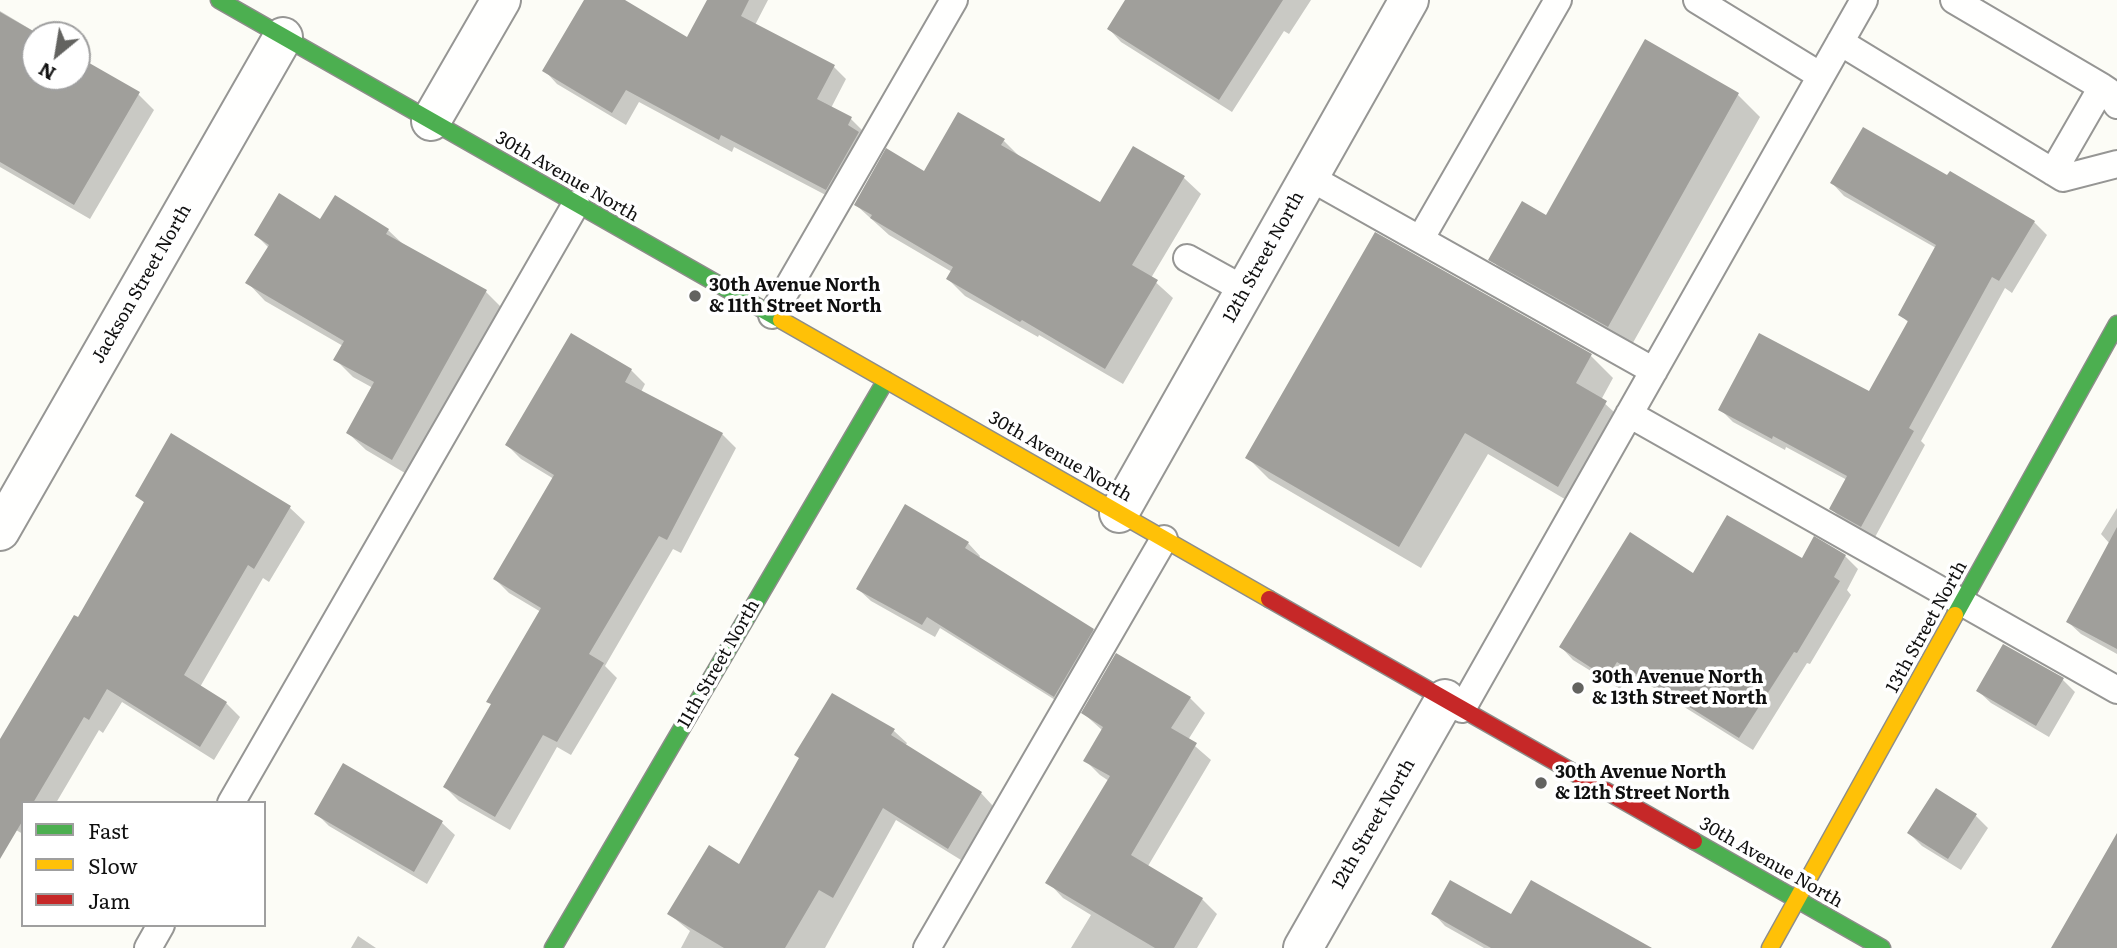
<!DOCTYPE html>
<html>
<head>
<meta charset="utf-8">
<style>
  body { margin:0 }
  #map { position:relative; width:2117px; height:948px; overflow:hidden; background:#fcfcf6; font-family:Literata,serif }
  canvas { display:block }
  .legend { position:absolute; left:21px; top:801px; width:245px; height:126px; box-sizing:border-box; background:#fff; border:2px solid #9f9f9f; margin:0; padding:9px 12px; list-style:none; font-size:21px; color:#101010 }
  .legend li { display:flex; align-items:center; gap:14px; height:35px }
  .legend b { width:35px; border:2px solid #9f9f9f }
  .north { position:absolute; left:21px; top:21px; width:70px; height:70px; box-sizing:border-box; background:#fff; border:2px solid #9f9f9f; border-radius:50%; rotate:210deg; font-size:19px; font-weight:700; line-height:28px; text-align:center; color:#101010 }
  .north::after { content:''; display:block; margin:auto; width:24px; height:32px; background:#636360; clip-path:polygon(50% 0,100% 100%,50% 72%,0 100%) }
</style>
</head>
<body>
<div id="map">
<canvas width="2117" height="948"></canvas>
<ul class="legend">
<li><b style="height:9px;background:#4caf50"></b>Fast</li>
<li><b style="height:9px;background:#ffc107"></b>Slow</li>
<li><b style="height:9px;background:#c62828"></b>Jam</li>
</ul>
<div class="north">N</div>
</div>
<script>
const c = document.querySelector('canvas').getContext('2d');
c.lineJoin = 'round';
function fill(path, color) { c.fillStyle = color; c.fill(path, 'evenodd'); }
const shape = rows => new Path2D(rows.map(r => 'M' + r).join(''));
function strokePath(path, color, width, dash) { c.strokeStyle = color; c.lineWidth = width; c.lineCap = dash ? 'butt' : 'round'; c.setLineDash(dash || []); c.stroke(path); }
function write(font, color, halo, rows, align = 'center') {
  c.font = font + ' Literata,serif'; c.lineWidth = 7; c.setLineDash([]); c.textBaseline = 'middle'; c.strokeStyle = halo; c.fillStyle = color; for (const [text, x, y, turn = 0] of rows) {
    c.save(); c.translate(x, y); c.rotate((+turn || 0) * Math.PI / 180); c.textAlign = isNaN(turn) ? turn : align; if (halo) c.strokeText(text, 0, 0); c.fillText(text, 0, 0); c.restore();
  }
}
const shadow = shape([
  [586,0,622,0,688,39,709,0,768,0,755,25,833,66,846,79,831,108,851,119,864,132,839,202,734,147,732,152,639,102,626,125,557,84,545,71],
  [1127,0,1311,0,1289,34,1284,31,1232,112,1121,42,1109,29],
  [0,11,40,35,35,35,35,77,77,77,77,57,138,94,154,110,90,219,0,167],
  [1646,41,1738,95,1760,117,1630,348,1513,282,1491,259,1547,218],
  [1004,141,1020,157,1101,205,1134,149,1184,178,1201,194,1151,278,1173,298,1123,384,1039,335,1038,337,965,296,948,279,952,272,889,235,856,205],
  [1948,178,2034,222,2047,235,2012,293,2005,288,1921,441,1925,445,1874,539,1844,521,1831,509,1847,480,1786,447,1785,450,1733,422,1721,410,1870,394,1909,323,1900,314,1936,248,1844,196,1832,183],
  [321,221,388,230,405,246,486,292,503,309,410,476,366,450,348,433,373,388,353,377,336,360,343,346,265,301,248,283,269,248,256,235],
  [1591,356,1613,378,1601,400,1628,425,1580,508,1488,454,1421,568,1269,479,1247,457],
  [631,370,645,384,641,392,722,434,736,448,681,553,673,549,605,666,617,678,571,755,557,747,510,830,459,801,445,787,492,705,541,612,509,593,495,579,554,479,521,459,507,445],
  [172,436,290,508,305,522,269,582,263,578,200,687,226,703,240,717,214,760,122,702,103,733,99,730,56,803,23,803,23,834,0,821,0,742,79,620,145,503,137,496],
  [2117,508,2117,654,2081,634,2068,622,2110,544,2101,534],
  [968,543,980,556,979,558,1093,630,1105,643,1068,708,940,628,935,637,871,601,858,589],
  [1845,556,1858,569,1847,590,1851,595,1810,664,1807,663,1753,750,1630,673,1620,689,1573,660,1561,647,1694,576],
  [2062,679,2075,692,2049,737,1991,703,1978,691],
  [833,695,894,731,907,743,905,746,981,793,993,806,961,860,896,820,825,948,681,948,690,931,669,914,740,866,800,759],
  [1190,698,1205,713,1188,740,1211,760,1148,866,1202,899,1217,914,1197,948,1071,948,1091,915,1063,898,1048,882,1109,781,1100,775,1085,760,1102,730,1083,713],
  [344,766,442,823,455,835,427,884,329,826,316,813],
  [1975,815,1988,828,1961,870,1922,846,1909,833],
  [1433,913,1512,917,1652,948,1484,948,1445,926],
  [358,936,376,948,351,948]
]);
const building = shape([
  [584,0,625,0,687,37,707,0,749,0,741,16,835,65,817,99,852,117,848,125,859,132,826,190,721,135,719,140,626,90,612,113,542,71],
  [1125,0,1283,0,1219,100,1107,29],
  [0,12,40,35,35,35,35,77,77,77,77,56,140,92,74,205,0,162],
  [1645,39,1739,93,1608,327,1488,260,1522,201,1546,215],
  [958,112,1005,139,1001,145,1100,202,1133,146,1185,176,1132,265,1158,280,1105,369,1022,320,1020,322,946,279,953,267,870,218,872,215,854,205,886,148,924,171],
  [1863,127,1947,175,1950,171,2035,221,1999,281,1992,277,1909,428,1914,431,1861,527,1829,509,1847,476,1773,436,1772,439,1718,410,1759,333,1869,391,1908,321,1898,315,1936,245,1830,183],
  [279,193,320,219,335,195,389,229,386,234,487,290,392,460,346,433,374,382,333,360,344,341,245,283,269,245,254,235],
  [1375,232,1592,354,1576,383,1607,401,1558,487,1465,433,1399,547,1245,458],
  [571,333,632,369,625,382,723,433,667,540,659,536,589,654,604,663,557,742,543,735,495,817,443,787,491,704,486,702,541,608,493,579,554,475,505,445],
  [171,433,291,506,254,569,248,565,184,675,227,702,200,747,107,689,89,720,84,717,33,803,23,803,23,820,0,859,0,739,74,615,78,617,144,502,135,496],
  [905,504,969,542,965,548,1094,629,1054,697,927,617,922,625,856,589],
  [1727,515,1802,558,1814,536,1846,555,1834,577,1840,581,1797,653,1794,652,1739,738,1617,662,1607,678,1559,647,1630,532,1693,573],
  [2117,527,2117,649,2066,622],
  [2003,644,2064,678,2036,726,1976,691],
  [1116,653,1191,697,1171,728,1197,743,1131,855,1203,898,1174,948,1155,948,1045,883,1110,776,1083,761,1103,727,1081,713],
  [832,693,895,729,891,735,982,792,948,849,883,808,833,898,819,890,785,948,724,948,667,914,709,845,739,864,799,758,794,755],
  [343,763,443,821,414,872,314,814],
  [1936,788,1977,814,1948,859,1907,833],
  [2117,833,2117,948,2051,948],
  [1450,880,1511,914,1531,880,1652,948,1491,948,1431,914]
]);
const lane = shape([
  [1697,0,1821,76],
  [1954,0,2102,87,2108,91,2117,105],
  [1840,42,2063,178,2117,164],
  [2053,172,2102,87],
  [1309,177,1654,371],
  [1421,238,1558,0],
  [1187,258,1245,290],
  [772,315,954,0],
  [1629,414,2117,690],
  [1462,709,1864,0],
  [231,803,576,204],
  [148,948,161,925],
  [927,948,1164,539]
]);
const street = shape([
  [431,121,501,0],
  [1119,513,1409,0],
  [0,531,283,37],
  [1303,948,1445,699]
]);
const fast = shape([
  [219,0,781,320],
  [1955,615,2117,324],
  [1694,841,1882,948],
  [553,948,886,380]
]);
const slow = shape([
  [781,320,1269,599],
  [1770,948,1955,615]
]);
const jam = shape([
  [1269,599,1694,841]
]);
const markers = [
  [695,296,7,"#636360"],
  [1578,688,7,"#636360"],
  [1541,783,7,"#636360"]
];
const streetNames = [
  ["30th Avenue North",567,177,30],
  ["12th Street North",1264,257,-61],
  ["Jackson Street North",142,284,-60],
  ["30th Avenue North",1060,457,30],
  ["13th Street North",1927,627,-61],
  ["11th Street North",719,664,-60],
  ["12th Street North",1374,824,-60],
  ["30th Avenue North",1771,863,30]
];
const poiNames = [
  ["30th Avenue North",709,286],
  ["& 11th Street North",709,307],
  ["30th Avenue North",1592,678],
  ["& 13th Street North",1592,699],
  ["30th Avenue North",1555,773],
  ["& 12th Street North",1555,794]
];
fill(shadow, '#0003');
fill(building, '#a09f9b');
strokePath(lane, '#969694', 30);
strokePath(street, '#969694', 42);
strokePath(fast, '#8d8d8a', 19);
strokePath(slow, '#8d8d8a', 19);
strokePath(jam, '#8d8d8a', 19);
strokePath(lane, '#fffffe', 26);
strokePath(street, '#fffffe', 38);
strokePath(fast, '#4caf50', 16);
strokePath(slow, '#ffc107', 16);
strokePath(jam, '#c62828', 16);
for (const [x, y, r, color] of markers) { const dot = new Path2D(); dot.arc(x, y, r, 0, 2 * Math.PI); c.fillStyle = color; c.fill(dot); strokePath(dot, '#fff', 2.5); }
write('18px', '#101010', '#fff', streetNames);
write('bold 18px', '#101010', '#fff', poiNames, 'left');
</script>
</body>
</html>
